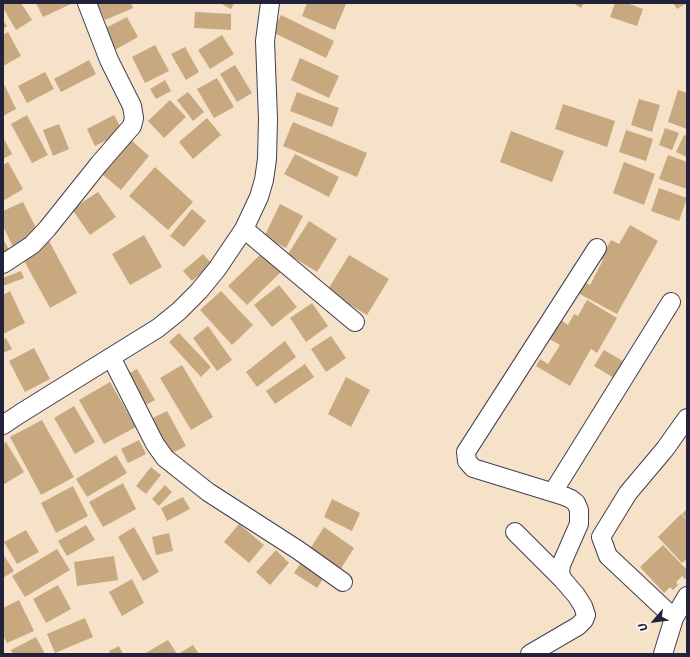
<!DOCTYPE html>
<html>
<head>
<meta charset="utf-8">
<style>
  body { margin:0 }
  #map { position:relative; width:690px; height:657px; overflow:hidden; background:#f6e1c9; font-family:Sriracha,sans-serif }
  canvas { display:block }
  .frame { position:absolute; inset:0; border:4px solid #22223b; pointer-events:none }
  .north { position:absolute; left:634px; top:601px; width:40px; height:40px; -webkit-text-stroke:3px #fdfcf7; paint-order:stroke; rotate:242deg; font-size:11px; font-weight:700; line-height:16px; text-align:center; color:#22223b }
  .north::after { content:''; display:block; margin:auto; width:14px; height:18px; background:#22223b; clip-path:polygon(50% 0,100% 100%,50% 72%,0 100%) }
</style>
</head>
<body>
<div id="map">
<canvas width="690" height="657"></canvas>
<div class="frame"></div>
<div class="north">U</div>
</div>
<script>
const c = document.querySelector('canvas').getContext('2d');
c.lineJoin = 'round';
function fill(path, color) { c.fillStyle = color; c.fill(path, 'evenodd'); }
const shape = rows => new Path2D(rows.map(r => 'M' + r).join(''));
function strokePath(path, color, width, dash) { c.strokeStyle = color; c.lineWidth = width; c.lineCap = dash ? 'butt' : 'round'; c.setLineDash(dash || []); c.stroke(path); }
const building = shape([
  [3,3,21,3,32,20,16,30,3,8],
  [36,3,73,3,43,17],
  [97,3,131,3,133,8,105,20],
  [220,3,234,3,231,9],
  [307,3,345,3,346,4,335,30,302,16],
  [573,3,584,3,581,8],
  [615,3,627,3,643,9,637,26,610,17],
  [673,3,687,3,677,9],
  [195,12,231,14,231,30,194,28],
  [281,15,334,41,326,58,272,32],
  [127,17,138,37,113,51,102,30],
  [3,20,7,26,3,29],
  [8,32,21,56,3,66,3,35],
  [222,35,234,54,210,69,198,50],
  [155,45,169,71,145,83,132,57],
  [185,47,199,72,186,80,171,54],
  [300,58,339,76,329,98,291,80],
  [89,60,96,74,61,92,54,79],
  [235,65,252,93,237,102,220,74],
  [45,72,54,89,27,103,18,86],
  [217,78,234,107,214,118,197,89],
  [165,80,171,91,156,99,150,89],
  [3,82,16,109,3,116],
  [678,90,687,93,687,129,668,122],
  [188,92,204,112,193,121,177,100],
  [297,92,339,108,332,127,290,111],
  [639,99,660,105,652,132,631,125],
  [170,100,186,117,164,138,148,121],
  [563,104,615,121,607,147,555,129],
  [27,115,48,155,32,163,11,124],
  [114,115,123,132,95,146,87,129],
  [207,118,221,135,193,159,179,142],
  [293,122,367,153,357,177,283,146],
  [59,124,69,149,53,156,43,130],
  [665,128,679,133,672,150,659,145],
  [626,130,653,139,646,161,619,152],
  [511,131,564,151,552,182,500,162],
  [684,135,687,136,687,157,676,152],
  [3,137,12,154,3,159],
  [130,139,149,156,121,190,102,174],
  [295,154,339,177,329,197,284,174],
  [668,155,687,162,687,189,659,179],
  [8,162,23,189,3,201,3,165],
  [624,162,655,174,644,205,613,193],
  [155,167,193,202,168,230,129,196],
  [659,188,687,198,679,221,651,211],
  [98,192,116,217,90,235,72,209],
  [23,202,39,234,13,247,3,226,3,211],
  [280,204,303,216,286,248,264,237],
  [192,209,206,221,184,247,170,236],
  [309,221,337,239,317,272,288,254],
  [630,225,658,241,617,314,578,293,584,282,590,285,603,260,601,259,611,240,619,244],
  [144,235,162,267,130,285,112,254],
  [3,239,12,255,3,259],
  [49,241,77,293,50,308,22,257],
  [263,252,282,271,247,305,228,286],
  [203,254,212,264,192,281,183,271],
  [349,255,389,279,367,315,327,291],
  [21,271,24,278,3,286,3,278],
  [279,285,297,307,272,327,254,305],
  [10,291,25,323,3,334,3,295],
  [221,291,253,325,232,345,200,310],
  [587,300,617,318,597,353,591,349,570,386,536,366,540,359,548,364,560,345,548,338,559,319,568,325,574,314,578,316],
  [312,303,328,326,306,342,290,318],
  [208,326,232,360,217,371,193,338],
  [179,333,211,367,201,377,169,342],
  [331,336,346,358,326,372,311,349],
  [6,338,12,349,3,353,3,340],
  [285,341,296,357,257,387,246,372],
  [34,348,50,379,25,392,9,361],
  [604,350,628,364,614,378,594,366],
  [305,364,314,377,275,404,266,391],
  [182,365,213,417,191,430,160,378],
  [137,369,155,400,144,406,126,375],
  [346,377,370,390,351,427,328,414],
  [110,382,136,427,104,444,79,400],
  [74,406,95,442,75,454,54,418],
  [167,411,186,446,170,454,151,419],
  [42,420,74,477,41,495,10,437],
  [139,440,146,454,128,463,121,449],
  [6,442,24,472,3,485,3,444],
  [116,455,127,473,87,497,76,479],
  [151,467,161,475,146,494,136,486],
  [123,483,136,509,103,527,89,502],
  [165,485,172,492,159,506,152,499],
  [73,486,88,516,56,533,41,503],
  [183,497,190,509,167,521,161,508],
  [332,499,360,513,352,531,324,517],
  [687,509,687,519,682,514],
  [681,514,687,520,687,559,682,563,658,537],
  [239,524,264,545,249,563,224,542],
  [86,525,95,540,67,556,58,541],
  [134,527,159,572,143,581,118,537],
  [324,527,354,548,340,570,310,549],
  [26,530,39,552,17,564,4,542],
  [169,533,173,551,156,555,152,537],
  [663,545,687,570,687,577,685,579,682,576,676,582,678,585,673,590,670,587,664,593,640,567],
  [57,549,70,570,25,597,12,576],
  [276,550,289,563,270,585,256,572],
  [3,554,14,571,3,578],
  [114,556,118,580,77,586,74,562],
  [302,561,325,576,317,588,294,573],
  [132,579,144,603,122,616,109,592],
  [58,585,71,609,46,623,33,599],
  [19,600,34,631,7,643,3,635,3,608],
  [85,618,93,637,55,653,47,634],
  [36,637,45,654,13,654,11,650],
  [168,640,177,654,144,654],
  [193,645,199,654,178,654],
  [119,646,123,654,110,654,109,651]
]);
const street = shape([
  [244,229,355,322],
  [3,264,32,245,47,229,99,164,132,126,134,118,132,106,109,60,87,3],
  [111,357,155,444,165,458,208,492,298,550,343,582],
  [3,425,21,413,158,328,179,311,199,291,217,269,244,229,259,197,264,180,267,159,268,119,265,41,270,3],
  [553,492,671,302],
  [515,532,563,580],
  [674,618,608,556,601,537,628,493,665,449,687,418],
  [530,654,578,626,584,620,586,615,583,606,576,595,563,580,560,573,561,565,579,524,579,510,576,503,571,499,564,496,473,468,467,461,466,452,597,248],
  [663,654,674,618,687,596]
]);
fill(building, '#c8a97f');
strokePath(street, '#423f50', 20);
strokePath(street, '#fff', 18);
</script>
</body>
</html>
